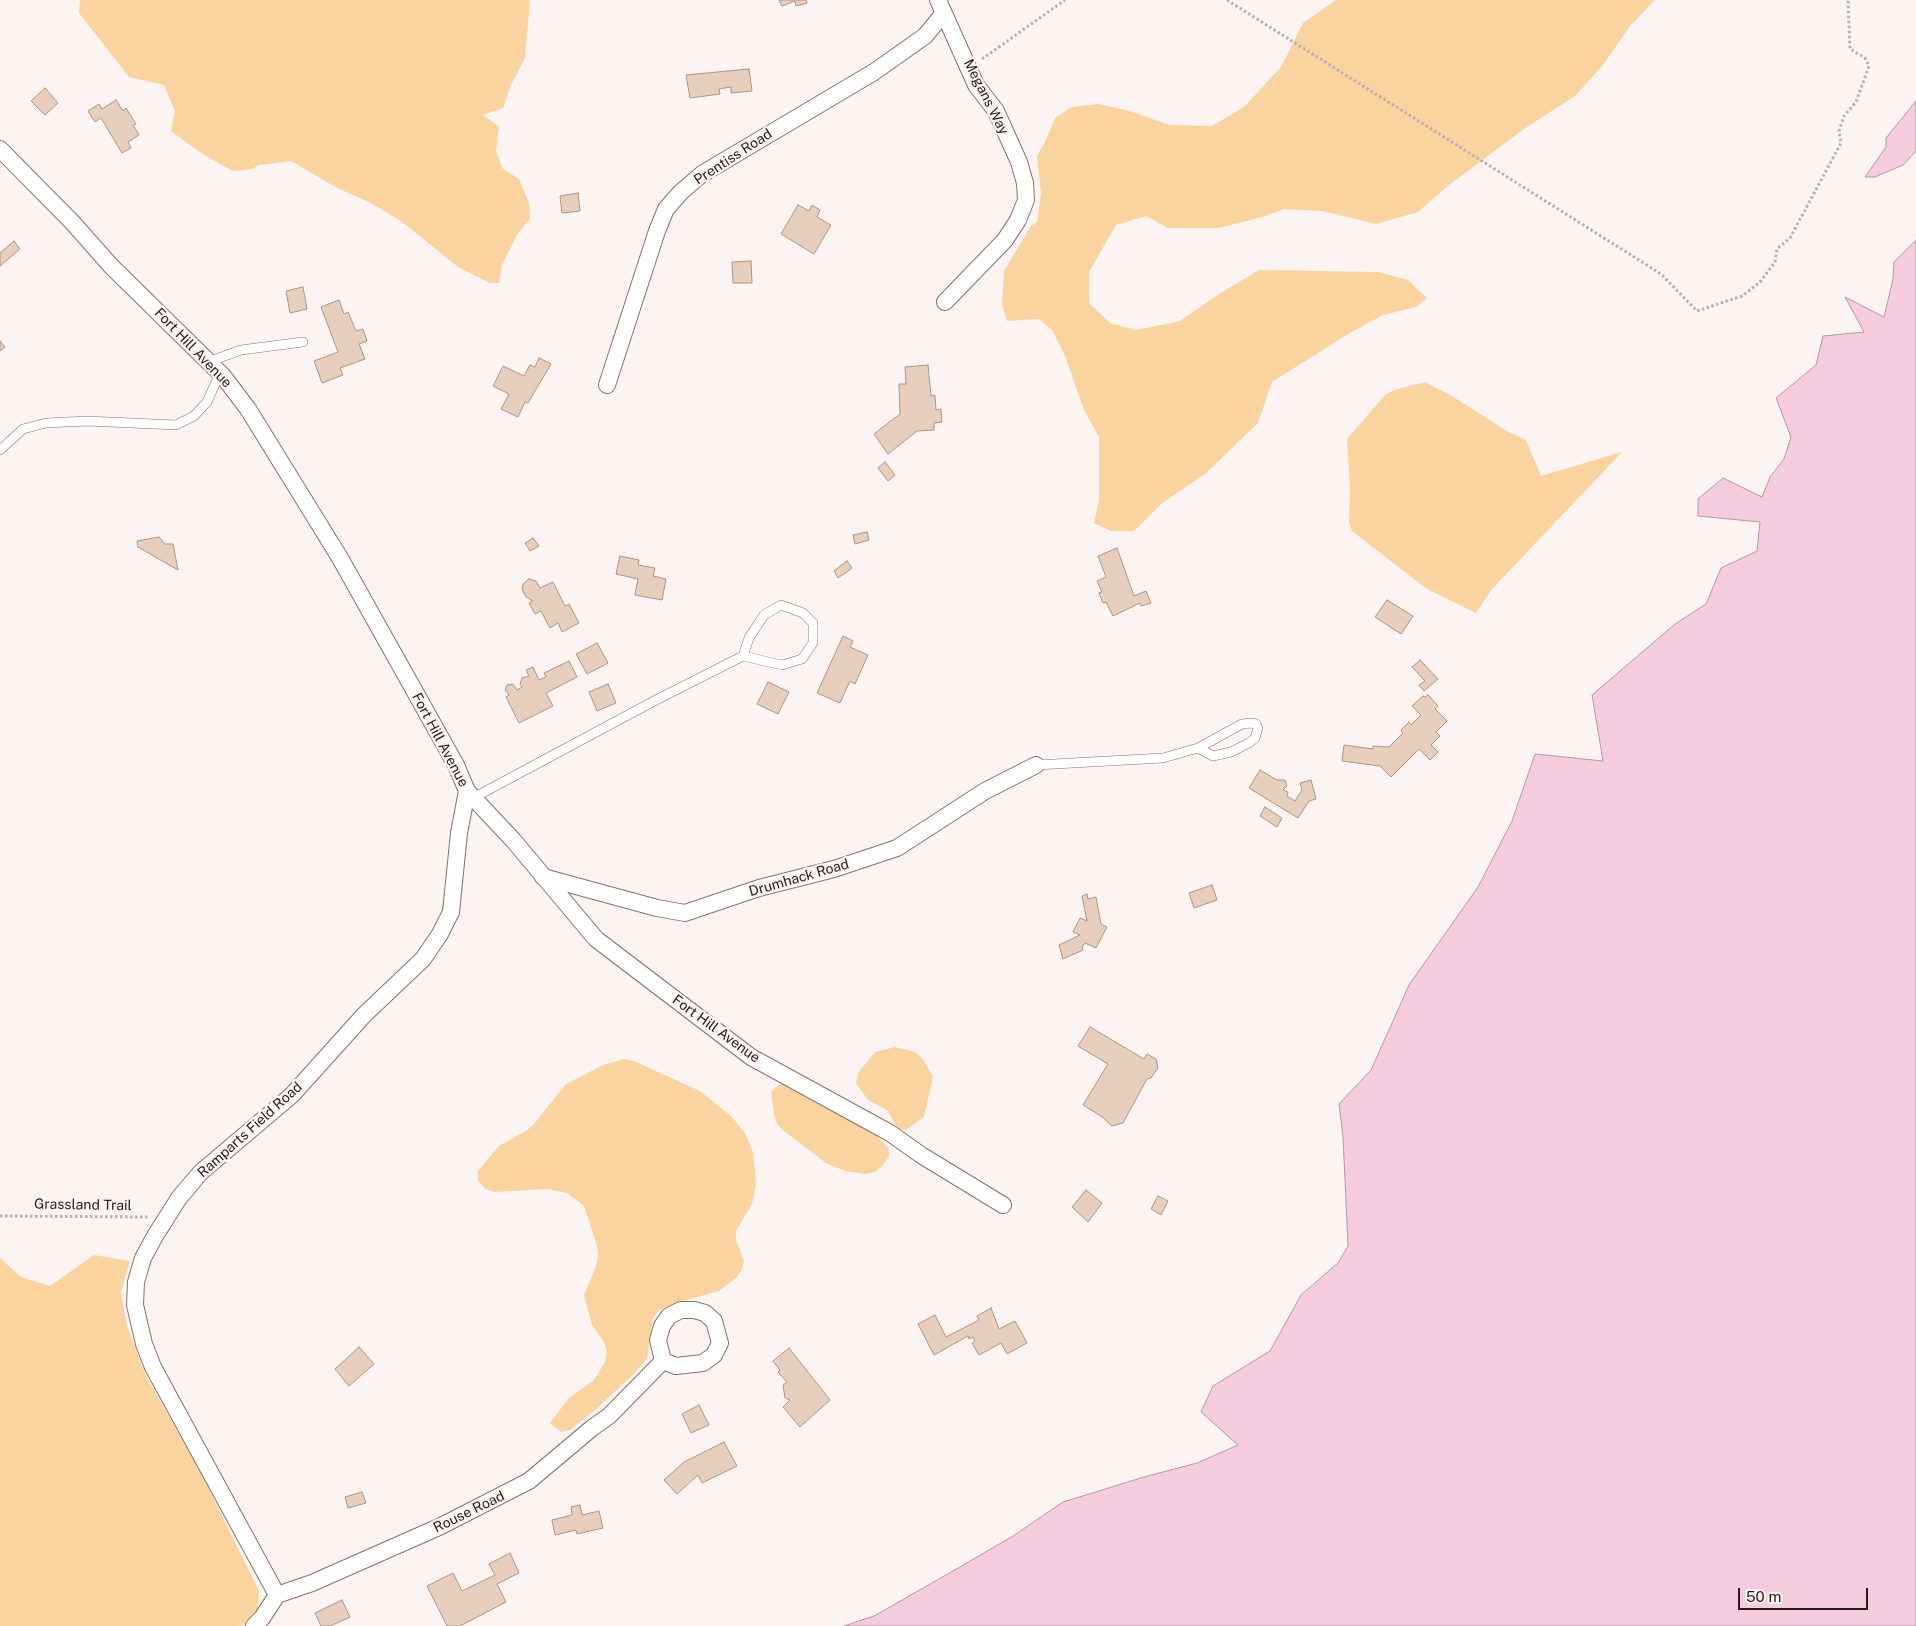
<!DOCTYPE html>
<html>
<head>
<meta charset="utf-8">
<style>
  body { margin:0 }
  #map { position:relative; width:1916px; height:1626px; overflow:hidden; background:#fbf4f2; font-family:"Public Sans",sans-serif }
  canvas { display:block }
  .scale { position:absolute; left:1738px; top:1588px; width:130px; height:22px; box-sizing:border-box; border:2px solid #261a18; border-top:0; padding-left:6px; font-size:15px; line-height:18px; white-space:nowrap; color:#261a18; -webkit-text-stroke:4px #fbf4f2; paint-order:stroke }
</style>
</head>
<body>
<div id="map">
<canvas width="1916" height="1626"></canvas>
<div class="scale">50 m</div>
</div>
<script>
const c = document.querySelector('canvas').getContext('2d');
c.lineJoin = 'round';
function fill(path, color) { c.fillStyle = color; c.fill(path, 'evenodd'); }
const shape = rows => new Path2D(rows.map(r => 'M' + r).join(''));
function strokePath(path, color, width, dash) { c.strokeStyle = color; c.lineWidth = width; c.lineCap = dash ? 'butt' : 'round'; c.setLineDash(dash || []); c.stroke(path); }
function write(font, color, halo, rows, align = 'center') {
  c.font = font + ' "Public Sans",sans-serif'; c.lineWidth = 4.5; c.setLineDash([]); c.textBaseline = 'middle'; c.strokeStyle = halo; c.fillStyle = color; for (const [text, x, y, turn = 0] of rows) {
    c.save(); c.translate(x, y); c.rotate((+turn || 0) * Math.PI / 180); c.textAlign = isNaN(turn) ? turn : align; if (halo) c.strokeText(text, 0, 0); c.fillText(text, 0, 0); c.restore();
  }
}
const green = shape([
  [80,0,530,0,525,58,511,85,503,108,483,115,499,127,496,151,502,168,519,179,529,203,530,219,518,233,502,265,499,283,490,283,458,267,401,221,369,202,337,188,291,161,259,165,252,169,233,171,201,153,171,131,175,111,164,85,129,77,79,13],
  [1336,0,1655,0,1630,26,1603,65,1575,96,1524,129,1449,185,1418,212,1376,224,1322,211,1284,209,1262,217,1219,228,1168,228,1146,216,1116,225,1089,272,1089,303,1110,323,1137,330,1180,321,1222,292,1259,270,1379,272,1408,280,1427,298,1416,307,1383,315,1348,334,1272,382,1258,423,1206,473,1161,504,1134,531,1111,531,1094,523,1099,500,1099,437,1084,410,1065,356,1052,330,1039,319,1007,321,1002,304,1004,271,1031,226,1037,222,1041,193,1037,156,1046,140,1055,118,1072,107,1099,104,1130,111,1169,125,1212,126,1244,107,1281,67,1303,23],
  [1425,382,1452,396,1505,430,1526,440,1541,476,1622,452,1492,589,1476,613,1427,589,1352,531,1349,523,1350,491,1347,439,1385,395,1394,390],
  [895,1047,915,1052,923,1059,933,1077,924,1117,906,1130,898,1129,887,1110,868,1100,856,1083,858,1073,875,1052],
  [624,1059,634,1061,700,1091,732,1117,745,1133,753,1152,756,1183,752,1204,736,1231,736,1240,744,1261,742,1270,736,1278,719,1291,679,1302,659,1310,653,1318,647,1359,633,1375,595,1410,570,1430,561,1432,550,1423,569,1398,594,1380,605,1362,607,1352,604,1342,592,1325,584,1295,596,1266,598,1256,597,1246,584,1206,567,1193,548,1189,495,1192,485,1189,478,1180,478,1171,499,1146,526,1131,534,1124,566,1084,603,1065],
  [788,1082,865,1125,888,1147,889,1156,883,1165,875,1172,865,1174,845,1171,826,1163,784,1131,777,1124,774,1114,771,1092,777,1086],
  [94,1255,130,1261,121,1292,127,1326,146,1376,201,1473,259,1591,258,1613,246,1624,239,1626,0,1626,0,1258,21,1277,50,1286]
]);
const water = shape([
  [1916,101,1916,151,1903,165,1875,177,1865,177,1886,147,1886,138,1916,101],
  [1916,240,1916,1626,844,1626,874,1616,946,1575,1013,1536,1063,1502,1144,1477,1197,1463,1238,1445,1201,1412,1213,1386,1270,1351,1301,1295,1338,1263,1348,1246,1343,1136,1339,1104,1371,1070,1409,985,1478,887,1512,821,1535,754,1603,761,1592,695,1675,624,1706,604,1721,568,1757,551,1760,522,1698,516,1698,499,1723,478,1762,497,1770,477,1784,459,1791,437,1776,398,1816,365,1823,336,1864,332,1845,297,1884,317,1893,279,1894,262,1916,240]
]);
const building = shape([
  [779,0,806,0,807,3,796,6,795,1,782,6,779,0],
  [749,69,752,91,731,93,731,87,719,89,720,94,690,98,686,75,749,69],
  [45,88,58,103,45,115,31,101,45,88],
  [116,100,123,111,126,108,136,124,133,125,139,135,128,142,131,148,122,153,101,118,95,122,88,111,99,104,102,109,116,100],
  [578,193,580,211,562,213,560,196,578,193],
  [798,205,809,211,812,205,820,210,817,217,831,225,814,254,781,234,798,205],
  [14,241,20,249,0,266,0,253,14,241],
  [751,261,752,283,733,283,732,262,751,261],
  [303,287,307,309,290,313,286,291,303,287],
  [339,300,344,314,348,312,356,331,363,329,367,341,359,344,365,359,340,368,343,375,322,383,314,361,338,352,321,307,339,300],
  [0,341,5,347,0,351,0,341],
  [539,358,551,364,528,403,525,402,518,417,501,409,509,394,493,386,503,366,524,376,530,365,535,367,539,358],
  [928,365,931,396,935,395,936,410,941,409,942,422,934,423,934,430,917,431,888,454,874,434,900,414,899,384,906,384,905,367,928,365],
  [885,462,895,475,888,481,878,468,885,462],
  [867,532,869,540,855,544,853,535,867,532],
  [159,537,165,544,173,544,178,570,138,547,137,541,159,537],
  [533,538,539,546,530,551,525,543,533,538],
  [1117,548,1134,596,1146,591,1151,603,1141,606,1140,603,1113,616,1106,602,1103,603,1099,593,1102,592,1097,581,1106,577,1098,556,1117,548],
  [620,556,639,560,638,565,655,568,653,576,666,579,662,600,635,595,638,579,616,574,620,556],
  [847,561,852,568,838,578,834,571,847,561],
  [529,579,536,581,540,588,553,582,565,606,569,604,579,623,562,632,558,623,550,628,541,611,535,614,529,603,533,601,526,597,522,589,523,584,529,579],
  [1387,600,1413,616,1401,634,1375,617,1387,600],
  [843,636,853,641,850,647,868,655,855,684,850,681,840,703,817,693,843,636],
  [597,643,608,663,587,674,576,654,597,643],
  [1420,660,1438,679,1424,691,1419,685,1425,681,1412,667,1420,660],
  [569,661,577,677,546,693,553,706,519,723,506,697,509,695,505,690,507,685,513,684,517,690,522,687,520,684,522,678,529,676,526,670,533,667,539,680,546,677,544,673,569,661],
  [768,682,789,692,778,714,757,704,768,682],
  [608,684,616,703,597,711,589,692,608,684],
  [1428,695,1438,706,1435,709,1447,721,1436,732,1440,736,1431,745,1438,752,1430,760,1419,749,1391,777,1380,766,1342,761,1344,745,1373,749,1373,746,1389,747,1403,733,1401,730,1409,722,1411,725,1421,715,1412,706,1423,696,1425,697,1428,695],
  [1260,770,1277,780,1285,780,1287,786,1283,790,1288,792,1287,796,1295,801,1302,790,1300,783,1311,780,1316,799,1309,801,1298,818,1249,788,1260,770],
  [1265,807,1282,818,1277,827,1260,816,1265,807],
  [1212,885,1217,900,1194,908,1189,893,1212,885],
  [1087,894,1088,899,1096,897,1101,924,1107,927,1096,948,1085,943,1082,947,1083,950,1063,959,1059,945,1080,935,1073,932,1080,918,1087,921,1082,896,1087,894],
  [1090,1027,1144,1059,1147,1054,1156,1059,1158,1068,1151,1078,1147,1079,1123,1123,1112,1126,1101,1116,1083,1105,1108,1064,1078,1046,1090,1027],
  [1086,1190,1102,1203,1088,1222,1072,1207,1086,1190],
  [1158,1196,1168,1201,1161,1215,1151,1209,1158,1196],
  [991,1308,999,1329,1015,1321,1027,1343,1007,1354,1001,1343,979,1355,972,1343,975,1341,973,1337,969,1339,968,1336,934,1355,918,1324,935,1315,946,1337,979,1320,977,1316,991,1308],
  [359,1347,374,1364,349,1386,335,1369,359,1347],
  [789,1348,830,1400,800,1427,783,1407,790,1400,785,1398,783,1385,787,1382,778,1372,780,1370,773,1361,789,1348],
  [699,1405,709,1425,691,1433,682,1414,699,1405],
  [724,1442,737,1466,702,1483,698,1475,677,1494,664,1480,684,1462,724,1442],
  [362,1492,366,1503,348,1508,345,1497,362,1492],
  [580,1505,582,1515,599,1511,603,1528,577,1534,576,1530,555,1535,552,1520,572,1515,571,1507,580,1505],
  [510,1553,519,1573,497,1584,506,1602,460,1626,447,1626,427,1586,453,1573,462,1591,495,1575,489,1564,510,1553],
  [342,1600,350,1617,330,1626,321,1626,315,1613,342,1600]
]);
const path = shape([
  [1227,0,1661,274,1697,311,1742,296,1760,282,1775,262,1777,249,1790,238,1841,143,1839,131,1844,116,1856,102,1869,66,1865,58,1850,49,1848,0],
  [982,59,1065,0],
  [0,1216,148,1217]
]);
const service = shape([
  [208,362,241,350,303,342],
  [0,450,23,429,46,423,87,421,176,425,194,416,207,402,220,373],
  [1036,765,1163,758,1198,748,1242,724,1251,723,1256,724,1258,728,1255,738,1249,743,1231,752,1213,756,1198,748],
  [473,798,656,700,743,656,749,638,764,615,781,605,803,613,813,623,813,643,802,659,782,665,743,656]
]);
const minor = shape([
  [938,0,976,85,996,111,1019,162,1025,183,1026,200,1018,220,1005,240,945,302],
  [0,149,73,223,111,266,223,376,248,409,340,558,456,765,467,791,513,840,596,939,751,1057,890,1133,921,1155,1003,1205],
  [607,385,657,231,666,209,681,192,702,174,874,72,925,36,944,13],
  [543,877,657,908,685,913,759,888,834,869,897,848,985,791,1036,765],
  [681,1310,694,1310,705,1313,714,1321,720,1343,714,1355,703,1363,676,1366,663,1361,658,1340,662,1326,669,1316,681,1310],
  [277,1595,153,1367,144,1344,135,1305,136,1282,143,1258,155,1236,179,1198,201,1172,292,1095,364,1015,423,959,440,934,451,912,459,833,467,791],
  [254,1626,262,1618,277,1595,312,1583,439,1527,529,1481,592,1428,609,1416,663,1361]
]);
const streetNames = [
  ["Megans Way",986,97,63],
  ["Prentiss Road",733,157,-33],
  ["Fort Hill Avenue",193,348,46],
  ["Fort Hill Avenue",440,740,62],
  ["Drumhack Road",799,878,-16],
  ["Fort Hill Avenue",716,1029,36],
  ["Ramparts Field Road",250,1130,-42],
  ["Grassland Trail",83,1205,1],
  ["Rouse Road",469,1512,-26]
];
fill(green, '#fad49f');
fill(water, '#f4ccde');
strokePath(water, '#b697a3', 1);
fill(building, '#e8cebd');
strokePath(building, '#ad9484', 1);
strokePath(service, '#8c7069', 10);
strokePath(minor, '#8c7069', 18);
strokePath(path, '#b9b0ae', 3, [2.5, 2.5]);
strokePath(service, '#fff', 9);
strokePath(minor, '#fff', 16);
write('14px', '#261a18', '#fbf4f2', streetNames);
</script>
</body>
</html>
